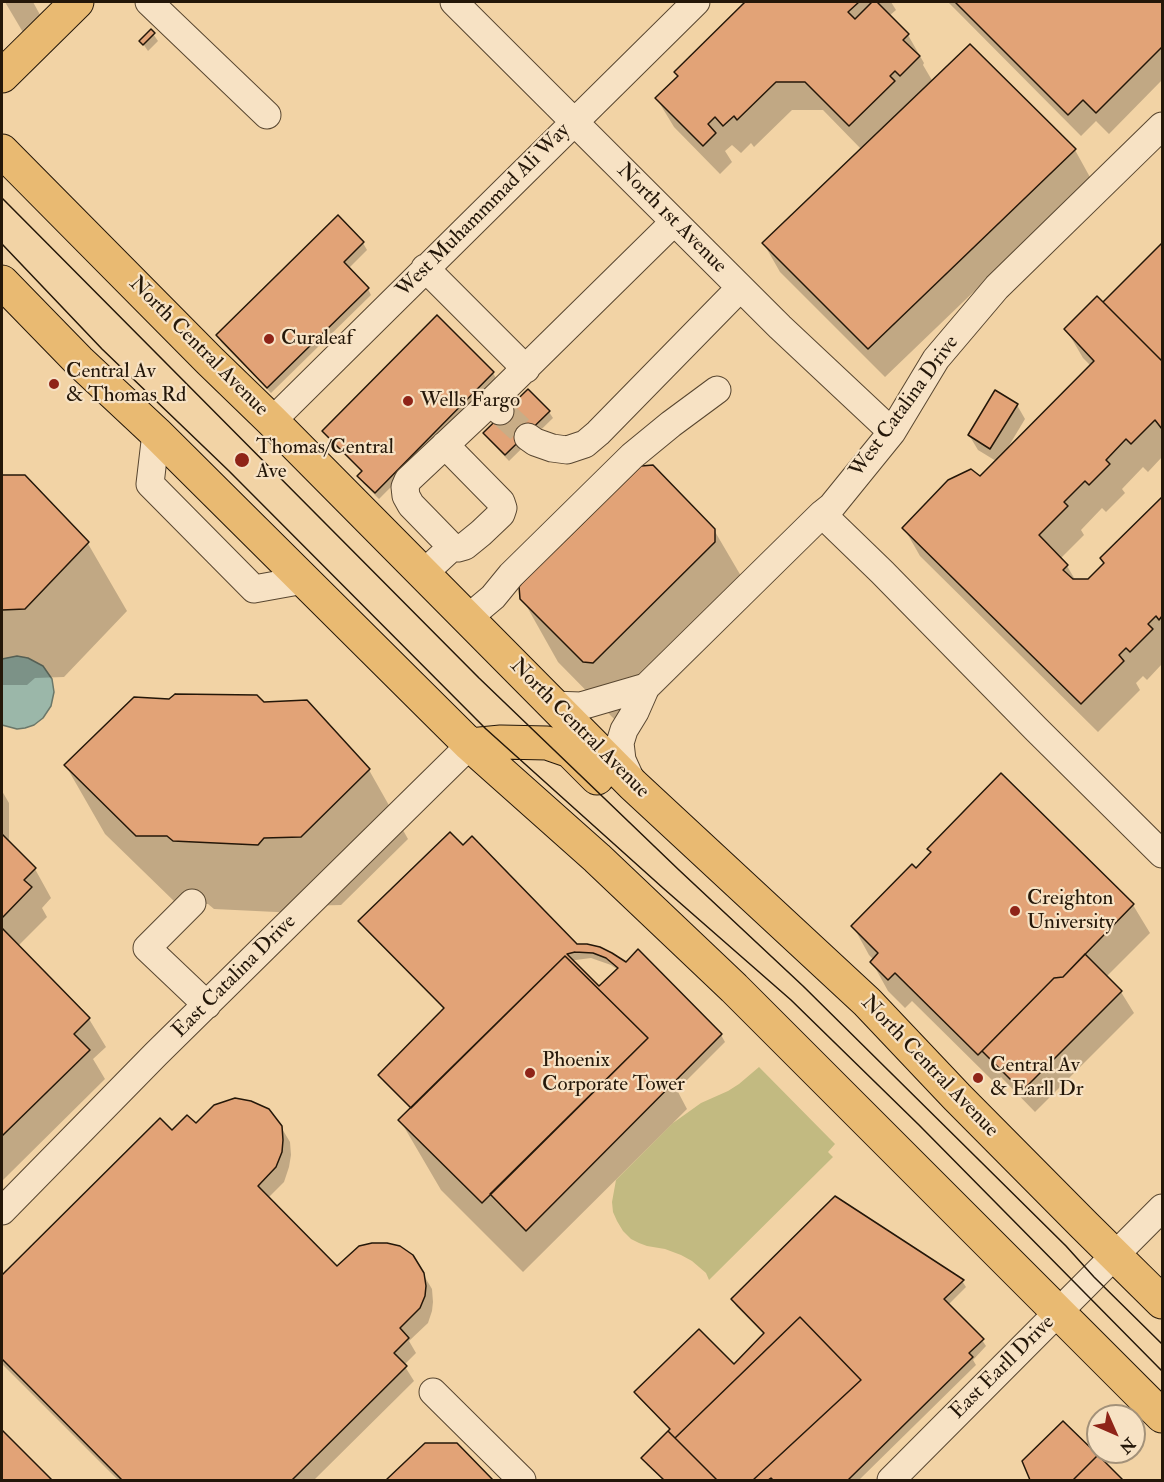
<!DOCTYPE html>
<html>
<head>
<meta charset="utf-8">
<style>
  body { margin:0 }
  #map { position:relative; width:1164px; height:1482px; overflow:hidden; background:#f2d3a5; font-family:"IM FELL Double Pica",serif }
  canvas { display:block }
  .frame { position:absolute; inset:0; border:3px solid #241709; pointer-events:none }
  .north { position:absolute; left:1086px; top:1404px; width:60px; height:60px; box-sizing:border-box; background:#f7e2c4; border:2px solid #a39179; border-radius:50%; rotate:135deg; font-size:16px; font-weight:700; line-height:24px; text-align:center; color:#241709 }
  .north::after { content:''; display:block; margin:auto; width:21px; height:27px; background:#8f2418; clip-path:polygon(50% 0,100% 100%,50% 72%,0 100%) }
</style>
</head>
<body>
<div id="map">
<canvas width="1164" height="1482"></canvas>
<div class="frame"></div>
<div class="north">N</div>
</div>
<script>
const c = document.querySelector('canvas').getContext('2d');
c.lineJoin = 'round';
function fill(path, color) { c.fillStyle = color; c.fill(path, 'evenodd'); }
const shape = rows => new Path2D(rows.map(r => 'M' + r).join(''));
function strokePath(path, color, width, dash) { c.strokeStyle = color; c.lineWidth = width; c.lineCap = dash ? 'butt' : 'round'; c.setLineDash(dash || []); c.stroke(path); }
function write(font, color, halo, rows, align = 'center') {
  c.font = font + ' "IM FELL Double Pica",serif'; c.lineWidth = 4.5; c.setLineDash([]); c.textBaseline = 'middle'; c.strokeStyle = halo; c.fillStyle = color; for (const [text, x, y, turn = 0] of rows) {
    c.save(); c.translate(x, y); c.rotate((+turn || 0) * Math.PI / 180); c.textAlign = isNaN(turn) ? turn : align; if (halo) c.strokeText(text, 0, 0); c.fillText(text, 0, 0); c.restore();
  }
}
const green = shape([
  [759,1067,835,1144,828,1152,833,1157,709,1280,706,1273,692,1261,681,1255,665,1249,647,1246,639,1243,631,1239,623,1231,617,1221,613,1212,612,1202,616,1180,673,1123,701,1103,728,1091,739,1084]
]);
const water = shape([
  [17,656,28,658,43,666,52,679,54,692,51,706,43,718,34,725,25,728,17,729,2,725,2,659,17,656]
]);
const shadow = shape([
  [5,2,33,2,44,22,24,34],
  [747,2,891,2,896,10,889,16,908,35,924,63,923,65,933,82,970,46,1075,150,1091,179,885,377,780,272,764,244,862,150,823,110,792,110,754,147,751,143,741,153,732,145,725,151,732,162,720,174,674,127,657,99,679,77,676,72],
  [948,2,1162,2,1162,80,1109,134,1096,121,1081,136],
  [151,31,158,41,148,51,141,41],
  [338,217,363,243,367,250,348,269,368,289,371,295,271,393,221,342,218,335],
  [1162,245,1162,457,1148,472,1143,467,1122,489,1125,493,1106,512,1102,508,1081,530,1084,535,1060,559,1067,566,1076,581,1089,581,1105,564,1101,558,1162,499,1162,664,1147,680,1143,676,1136,683,1140,690,1098,732,920,556,904,528,980,478,996,461,978,450,969,435,1017,405,1025,419,1007,449,1091,366,1083,358,1066,329,1103,304],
  [437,317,493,373,497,380,379,499,363,483,359,476,363,472,328,438,324,431],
  [549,412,553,418,509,461,489,440,485,433],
  [2,476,25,476,87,542,127,611,64,677,35,678,27,685,2,685],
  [714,530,751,593,750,605,629,725,620,725,558,662,522,598],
  [169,701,263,703,369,770,408,839,341,905,304,906,297,913,214,909,208,904,177,904,105,834,66,766],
  [2,791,9,803,9,844,35,869,51,898,42,908,47,917,18,946,89,1019,106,1047,93,1059,105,1079,2,1181],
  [929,849,1133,905,1150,933,1106,977,1121,992,1134,1013,1035,1112,1001,1077,995,1083,912,1001,905,1008,888,991,872,962,874,960,869,955,853,926,916,870,932,854],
  [360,922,576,946,626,964,638,951,721,1035,725,1042,677,1090,687,1109,523,1272,441,1190,400,1120,411,1109,384,1082,380,1075,445,1010,364,928],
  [591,958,611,965,618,970,598,990,568,961],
  [160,1120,172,1132,196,1125,281,1127,290,1142,291,1155,289,1167,284,1182,268,1198,337,1268,423,1274,432,1289,433,1302,432,1311,428,1323,409,1341,416,1353,404,1365,414,1381,314,1480,118,1480,2,1364,2,1277],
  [962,1281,966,1287,948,1305,982,1340,986,1346,973,1360,976,1365,859,1480,663,1480,647,1465,643,1458,671,1430,640,1399,636,1393,734,1366,765,1335,736,1306,732,1299],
  [1063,1423,1121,1480,1032,1480,1024,1461],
  [2,1432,50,1480,2,1480],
  [425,1444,456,1445,491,1480,388,1480]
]);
const building = shape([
  [745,2,859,2,848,12,855,19,872,2,877,2,909,34,903,40,920,56,900,76,895,71,890,76,895,81,849,126,805,82,776,82,737,120,734,116,723,126,715,117,708,124,716,133,703,146,655,98,678,76,674,72,745,2],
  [955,2,1162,2,1162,47,1096,113,1083,100,1068,115,955,2],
  [151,29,155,33,143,45,139,41,151,29],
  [970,44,1076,149,868,349,762,243,970,44],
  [338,215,364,242,344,262,369,288,267,388,216,335,338,215],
  [1162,243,1162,361,1103,302,1162,243],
  [1097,296,1162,361,1162,429,1155,420,1131,444,1126,439,1106,460,1110,464,1089,485,1085,481,1064,502,1068,506,1039,535,1068,565,1063,570,1073,579,1088,579,1104,563,1100,558,1162,497,1162,616,1159,620,1156,616,1148,624,1153,629,1130,652,1126,648,1119,655,1124,661,1081,704,902,528,948,480,971,469,980,476,1094,361,1064,329,1097,296],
  [437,315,494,372,375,493,357,476,362,471,322,431,437,315],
  [528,389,550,411,505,455,483,433,528,389],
  [995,390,1018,404,990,449,968,435,995,390],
  [653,465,715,529,715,542,593,663,583,662,520,599,519,586,641,466,653,465],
  [2,475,25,475,89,542,25,609,2,610,2,475],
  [175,694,257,695,264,702,307,700,370,769,301,837,264,838,258,845,173,841,167,836,136,836,64,765,134,697,169,699,175,694],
  [1001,773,1134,904,1063,977,1054,978,978,1055,895,973,888,980,870,962,878,953,851,926,912,864,916,868,931,852,927,849,1001,773],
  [450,832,463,845,472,836,577,944,587,944,600,947,612,953,626,962,638,949,722,1034,526,1231,490,1194,648,1038,565,956,411,1108,378,1075,444,1008,358,921,450,832],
  [575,952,593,953,606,958,618,968,599,986,567,954,575,952],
  [2,834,36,868,24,880,32,887,2,918,2,834],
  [2,928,90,1018,74,1034,90,1050,2,1136,2,928],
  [1085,954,1122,991,1022,1091,982,1051,1054,978,1063,977,1085,954],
  [565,956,648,1038,482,1203,398,1120,565,956],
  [235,1098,251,1101,269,1109,282,1126,283,1140,282,1152,276,1167,258,1186,337,1266,359,1246,372,1243,387,1243,400,1246,413,1255,424,1273,426,1286,425,1296,420,1308,400,1328,409,1338,394,1353,407,1366,292,1480,122,1480,2,1359,2,1275,160,1118,172,1130,187,1115,196,1123,214,1105,235,1098],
  [835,1196,964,1280,944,1299,984,1339,969,1353,973,1357,848,1480,773,1480,771,1478,768,1480,753,1480,861,1380,800,1317,675,1438,668,1431,670,1429,634,1392,699,1329,734,1364,764,1333,731,1299,835,1196],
  [800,1317,861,1380,753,1480,717,1480,675,1438,800,1317],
  [1063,1421,1098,1455,1073,1480,1030,1480,1022,1461,1063,1421],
  [2,1430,52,1480,2,1480,2,1430],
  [668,1431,717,1480,664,1480,641,1458,668,1431],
  [425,1443,457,1443,493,1480,386,1480,425,1443],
  [1098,1455,1123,1480,1073,1480,1098,1455]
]);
const minorTunnel = shape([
  [500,411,528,437]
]);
const minor = shape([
  [149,2,267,115],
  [454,2,780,327,892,432],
  [425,268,526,369],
  [500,411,491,402,674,222],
  [272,421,696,2],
  [156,433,150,484,254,589,304,580],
  [528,437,535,442,552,448,567,450,585,444,598,433,740,288],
  [822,514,882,572,1036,729,1162,854],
  [452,547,411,505,406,496,405,487,408,480,491,402],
  [424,573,452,547,458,548,465,546,481,533,501,514,503,508,501,502,445,445],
  [468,618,493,597,511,575,632,456,671,424,717,390],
  [552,705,581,706,646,687],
  [632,782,622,760,620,743,624,730,635,712,646,687,822,514,832,506,892,432,936,359,997,287,1162,126],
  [192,903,147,948,207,1005],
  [2,1211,156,1054,470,745],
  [433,1392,522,1480],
  [891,1480,1162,1208]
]);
const major = shape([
  [2,76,77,2],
  [2,151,210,361,272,421,633,785,867,1002,957,1097,1084,1225,1162,1302],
  [2,282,79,361,156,433,470,745,597,858,734,988,1162,1416],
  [470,745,501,742,547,743,570,751,597,778]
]);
const tram = shape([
  [2,198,479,678,679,870,803,986,1066,1246,1094,1277,1162,1344],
  [2,244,102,349,229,471,486,729,663,888,791,1000,919,1125,1162,1371]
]);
const markers = [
  [269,339,6,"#8f2418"],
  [54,384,6,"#8f2418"],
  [408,401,6,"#8f2418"],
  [242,460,8,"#8f2418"],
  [1015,911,6,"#8f2418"],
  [530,1073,6,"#8f2418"],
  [978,1078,6,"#8f2418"]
];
const streetNames = [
  ["West Muhammmad Ali Way",484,211,-45],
  ["North 1st Avenue",671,219,45],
  ["North Central Avenue",198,347,45],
  ["West Catalina Drive",905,407,-54],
  ["North Central Avenue",579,729,45],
  ["East Catalina Drive",235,977,-45],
  ["North Central Avenue",929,1067,46],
  ["East Earll Drive",1003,1368,-45]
];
const poiNames = [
  ["Curaleaf",281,339],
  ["Central Av",66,372],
  ["& Thomas Rd",66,396],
  ["Wells Fargo",420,401],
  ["Thomas/Central",256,448],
  ["Ave",256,472],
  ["Creighton",1027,899],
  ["University",1027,923],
  ["Phoenix",542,1061],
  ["Corporate Tower",542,1085],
  ["Central Av",990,1066],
  ["& Earll Dr",990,1090]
];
fill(green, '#c2ba81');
fill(water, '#9bb7a9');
strokePath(water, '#6b7769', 1.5);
fill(shadow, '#0003');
fill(building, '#e2a377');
strokePath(building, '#241709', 1.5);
strokePath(minorTunnel, '#c9ad86', 27, [27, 14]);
strokePath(minor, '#584630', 29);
strokePath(major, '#241709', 35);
strokePath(minor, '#f7e2c4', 27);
strokePath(major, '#e9ba72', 33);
strokePath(tram, '#241709', 1.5);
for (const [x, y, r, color] of markers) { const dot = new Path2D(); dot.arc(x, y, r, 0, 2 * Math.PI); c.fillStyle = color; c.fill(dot); strokePath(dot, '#f7e2c4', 2); }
write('21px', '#241709', '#f7e2c4', streetNames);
write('21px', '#241709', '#f7e2c4', poiNames, 'left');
</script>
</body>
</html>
